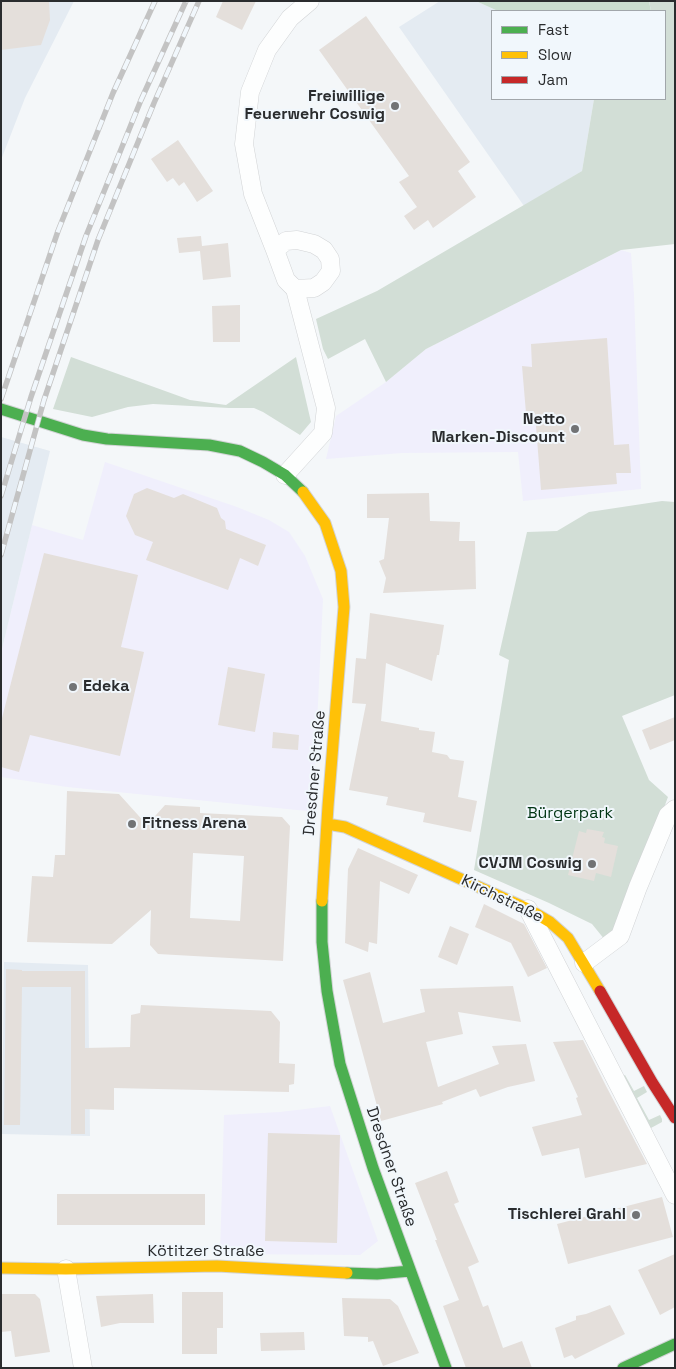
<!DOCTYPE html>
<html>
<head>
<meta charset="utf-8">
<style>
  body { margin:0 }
  #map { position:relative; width:676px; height:1369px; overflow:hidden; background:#f4f7f9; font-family:"Space Grotesk",sans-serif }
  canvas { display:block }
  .frame { position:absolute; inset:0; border:2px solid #2a2c2e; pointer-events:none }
  .legend { position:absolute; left:491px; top:10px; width:175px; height:90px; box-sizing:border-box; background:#f1f7fc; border:1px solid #a1a6aa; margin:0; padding:6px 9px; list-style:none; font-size:15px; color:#2a2c2e }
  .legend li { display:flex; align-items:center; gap:10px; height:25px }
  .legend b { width:25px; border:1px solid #a1a6aa }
</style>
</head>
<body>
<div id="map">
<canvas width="676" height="1369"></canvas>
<div class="frame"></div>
<ul class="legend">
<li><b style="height:6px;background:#4caf50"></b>Fast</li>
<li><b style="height:6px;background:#ffc107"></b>Slow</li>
<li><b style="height:6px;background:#c62828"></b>Jam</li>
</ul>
</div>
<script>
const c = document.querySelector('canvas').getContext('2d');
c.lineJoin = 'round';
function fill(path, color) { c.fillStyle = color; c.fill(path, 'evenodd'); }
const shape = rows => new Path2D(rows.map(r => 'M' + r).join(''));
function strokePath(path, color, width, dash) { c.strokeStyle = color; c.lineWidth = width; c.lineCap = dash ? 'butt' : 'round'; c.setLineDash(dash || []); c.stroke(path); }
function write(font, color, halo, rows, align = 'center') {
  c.font = font + ' "Space Grotesk",sans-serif'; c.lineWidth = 4; c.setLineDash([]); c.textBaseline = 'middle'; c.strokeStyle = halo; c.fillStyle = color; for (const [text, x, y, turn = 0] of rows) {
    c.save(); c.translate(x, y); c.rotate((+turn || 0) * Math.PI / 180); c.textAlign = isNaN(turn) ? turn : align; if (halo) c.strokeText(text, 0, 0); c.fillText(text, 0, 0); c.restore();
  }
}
const commercial = shape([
  [621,250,631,253,634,295,641,489,523,501,518,452,402,453,326,459,336,416,386,382,426,349],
  [105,462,237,507,269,520,289,532,305,556,323,599,314,787,317,812,67,787,1,777,1,653,32,525,83,540],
  [330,1106,378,1241,360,1255,220,1254,224,1115,280,1112]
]);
const built = shape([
  [1,1,74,1,25,98,1,160],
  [440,1,478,2,498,11,492,11,492,99,594,99,582,171,524,206,399,27],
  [1,437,50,451,1,653],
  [4,962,88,965,90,1136,2,1134]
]);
const green = shape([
  [649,1,675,1,675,244,621,250,426,349,386,382,365,339,328,359,323,349,316,319,377,291,582,171,594,99,638,100,639,99,665,99,665,11,651,11],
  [71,357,190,400,226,405,296,357,311,422,300,435,263,412,254,408,229,408,153,404,128,407,92,417,53,409],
  [662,501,675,502,675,695,622,716,649,780,668,797,617,932,605,940,592,924,549,903,474,870,509,660,499,655,527,532,557,531,589,512],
  [625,1075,634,1091,644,1086,647,1092,637,1098,649,1120,660,1115,662,1119,662,1122,651,1128,645,1126,620,1077]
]);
const forest = shape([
  [472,1,649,1,651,11,498,11,478,2]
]);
const building = shape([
  [1,1,49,1,50,20,41,45,1,50],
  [223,1,256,1,242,30,216,17],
  [366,16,470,162,458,171,476,197,433,228,428,220,414,230,404,216,417,207,399,182,409,176,319,50],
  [178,140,213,191,197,202,184,182,179,186,173,178,167,182,151,159],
  [201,236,202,246,228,243,231,277,203,280,200,251,179,253,177,238],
  [240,305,240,342,213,342,212,306],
  [607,338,614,445,629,444,631,473,616,473,617,484,541,490,535,413,526,413,522,366,532,367,531,344],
  [147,488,174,498,183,494,217,508,221,518,225,521,226,529,266,545,258,566,240,558,228,590,146,560,153,542,135,535,126,516,134,494],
  [429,493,430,521,460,522,459,541,475,541,476,589,383,593,386,578,379,561,384,559,389,518,367,518,367,494],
  [44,553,138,575,121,647,144,652,120,756,30,735,19,772,1,767,1,722],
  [370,613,444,625,439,655,437,655,432,681,386,663,381,721,419,728,419,730,435,732,432,752,447,755,450,759,464,761,458,797,477,801,471,832,423,822,425,813,386,805,388,797,349,790,366,704,352,703,356,658,366,659],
  [228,667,265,674,255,732,218,725],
  [675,717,675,740,650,750,642,730],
  [273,732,299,735,298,750,272,748],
  [67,791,119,794,147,825,165,805,200,807,200,813,282,817,290,826,283,961,158,954,150,945,151,910,112,944,27,942,32,876,53,877,55,855,65,855],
  [193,853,244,856,240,921,190,918],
  [587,829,604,832,602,837,605,838,604,843,618,846,611,877,596,873,594,881,568,875,579,831,586,833],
  [358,848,418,875,409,894,380,881,377,944,369,942,368,952,345,943,348,869],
  [484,904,524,924,547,968,528,977,511,943,475,927],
  [450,926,469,934,457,965,438,957],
  [6,969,22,970,22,971,85,971,85,1048,130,1047,131,1015,140,1013,141,1005,271,1011,280,1022,279,1063,295,1064,294,1084,289,1085,289,1092,114,1088,114,1110,85,1109,85,1134,71,1134,71,987,22,987,20,1125,4,1125],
  [370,972,383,1023,425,1012,420,989,513,986,521,1022,458,1012,463,1034,426,1042,438,1087,499,1064,492,1046,526,1044,535,1081,508,1087,480,1097,476,1089,442,1102,443,1104,381,1121,343,980],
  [583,1040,606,1086,647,1164,585,1178,579,1148,542,1156,532,1127,582,1115,576,1098,578,1097,553,1042],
  [268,1133,340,1135,337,1243,265,1241],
  [447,1171,459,1202,454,1204,479,1262,468,1267,483,1307,488,1305,503,1348,522,1341,532,1368,466,1368,443,1306,459,1300,435,1240,437,1240,415,1183],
  [57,1194,205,1194,205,1225,57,1225],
  [662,1197,673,1237,568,1264,557,1224],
  [675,1254,675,1307,660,1315,638,1270],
  [182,1292,223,1292,223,1328,217,1328,217,1354,182,1354],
  [1,1294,35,1294,40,1299,50,1352,15,1357,11,1331,1,1332],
  [153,1294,154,1323,120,1323,101,1327,96,1296],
  [342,1298,390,1299,398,1306,419,1353,383,1366,373,1341,368,1342,368,1337,344,1336],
  [610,1305,625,1334,575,1359,572,1355,564,1358,555,1328,576,1320,576,1316,586,1314],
  [304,1332,305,1350,261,1351,260,1333]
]);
const street = shape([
  [275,250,253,194,244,144,250,92,267,50,290,18,310,1],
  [285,475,323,433,326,408,295,289,314,288,323,282,331,271,330,259,324,250,314,244,297,240,286,241,275,250,286,280,295,289],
  [528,909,675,1195],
  [584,963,620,936,638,887,668,815,675,809],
  [66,1269,83,1368]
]);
const fast = shape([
  [1,409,83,435,107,439,209,445,240,451,263,462,285,475,303,492],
  [322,901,322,942,327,991,340,1064,373,1168,446,1368],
  [347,1273,377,1274,410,1271],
  [623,1368,675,1344]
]);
const slow = shape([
  [303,492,325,523,341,571,344,607,328,806,322,901],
  [327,824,345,827,528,909,550,922,568,938,600,991],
  [1,1268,66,1269,217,1266,347,1273]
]);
const jam = shape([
  [600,991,652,1082,675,1118]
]);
const rail = shape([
  [1,399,58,231,113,93,155,1],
  [1,496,31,397,86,236,141,100,186,1],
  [1,555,44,400,98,240,154,103,199,1]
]);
const markers = [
  [395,106,5,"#717375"],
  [575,429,5,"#717375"],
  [73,687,5,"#717375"],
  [132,824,5,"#717375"],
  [592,864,5,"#717375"],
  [636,1215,5,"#717375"]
];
const poiNames = [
  ["Freiwillige",385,97],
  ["Feuerwehr Coswig",385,115],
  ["Netto",565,420],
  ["Marken-Discount",565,438],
  ["Edeka",83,687,"left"],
  ["Fitness Arena",142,824,"left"],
  ["CVJM Coswig",582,864],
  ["Tischlerei Grahl",626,1215]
];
const streetNames = [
  ["Dresdner Straße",315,773,-85],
  ["Kirchstraße",502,899,26],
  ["Dresdner Straße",391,1167,71],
  ["Kötitzer Straße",206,1252]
];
const parkNames = [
  ["Bürgerpark",570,814]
];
fill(commercial, '#f0effc');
fill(built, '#e4ebf2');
fill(green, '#d2ded6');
fill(forest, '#caddcf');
fill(building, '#e4dfdb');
strokePath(street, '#d2d4d6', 19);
strokePath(fast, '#d2d4d6', 13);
strokePath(slow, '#d2d4d6', 13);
strokePath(jam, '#d2d4d6', 13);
strokePath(street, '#fdfefe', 18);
strokePath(fast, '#4caf50', 11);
strokePath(slow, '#ffc107', 11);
strokePath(jam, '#c62828', 11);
strokePath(rail, '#c3c3c3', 5.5);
strokePath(rail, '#f1f7fc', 4, [11]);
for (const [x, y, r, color] of markers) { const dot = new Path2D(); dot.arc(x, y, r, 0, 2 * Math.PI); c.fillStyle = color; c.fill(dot); strokePath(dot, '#f1f7fc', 2); }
write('bold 16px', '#2a2c2e', '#f1f7fc', poiNames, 'right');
write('16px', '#2a2c2e', '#f1f7fc', streetNames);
write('16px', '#003513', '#f1f7fc', parkNames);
</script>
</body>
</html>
